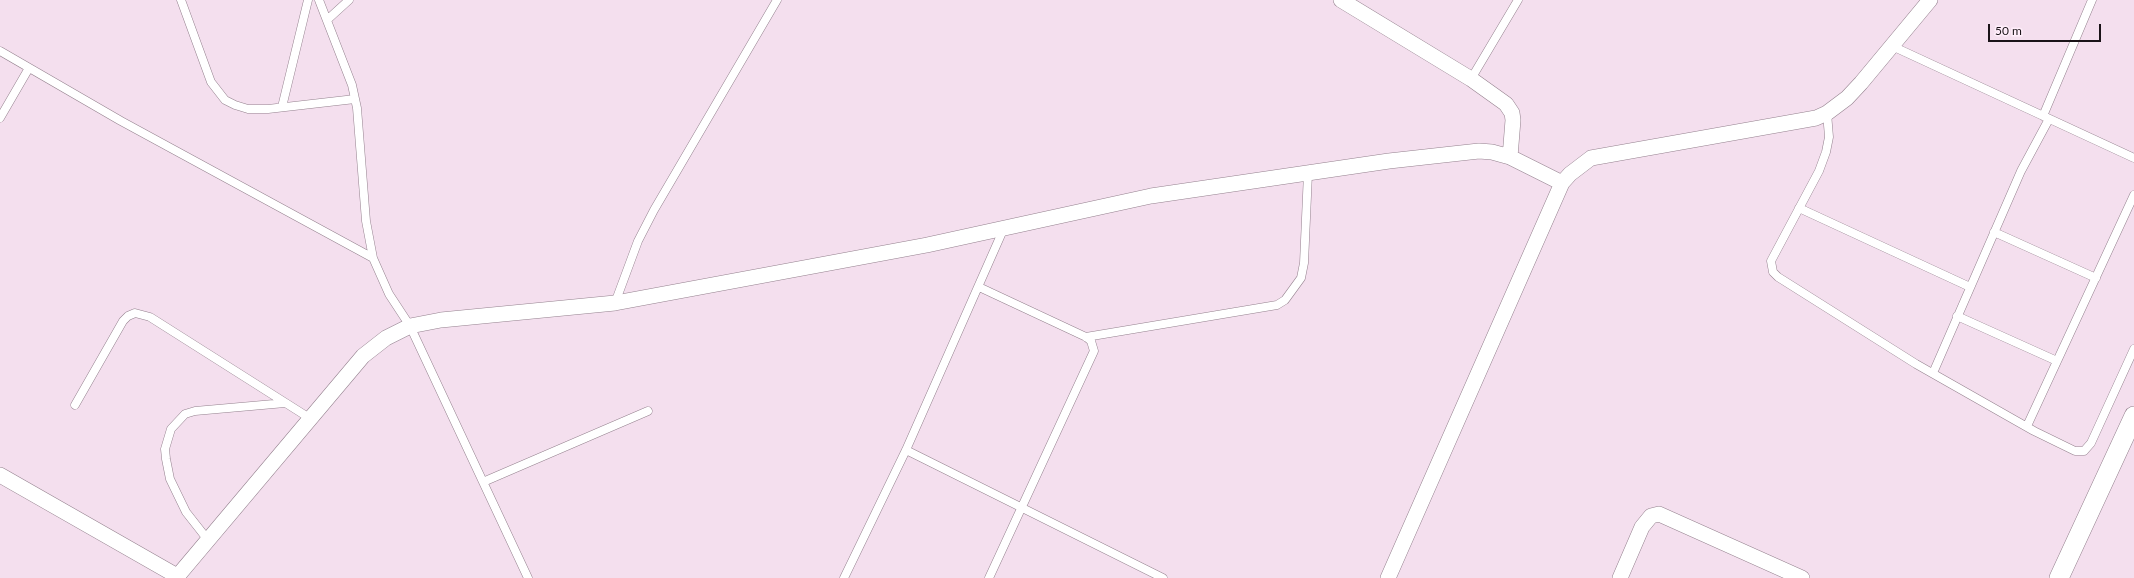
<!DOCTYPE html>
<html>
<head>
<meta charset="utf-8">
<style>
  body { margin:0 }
  #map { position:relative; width:2134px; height:578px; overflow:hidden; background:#f4dfee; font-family:Lato,sans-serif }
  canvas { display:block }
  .scale { position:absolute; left:1988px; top:24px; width:113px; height:18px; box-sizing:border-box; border:2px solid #1a1318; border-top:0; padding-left:5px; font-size:12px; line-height:14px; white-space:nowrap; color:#1a1318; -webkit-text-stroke:3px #ffeefa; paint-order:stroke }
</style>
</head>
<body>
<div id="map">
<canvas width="2134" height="578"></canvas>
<div class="scale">50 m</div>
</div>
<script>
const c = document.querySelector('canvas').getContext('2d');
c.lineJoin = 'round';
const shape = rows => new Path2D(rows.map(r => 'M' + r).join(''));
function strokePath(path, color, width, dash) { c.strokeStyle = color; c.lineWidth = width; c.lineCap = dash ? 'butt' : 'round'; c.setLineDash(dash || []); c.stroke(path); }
const service = shape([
  [181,0,211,82,225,100,235,105,248,109,268,109,355,99],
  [319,0,352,85,357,108,366,221,373,258,389,294,410,326,528,578],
  [327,20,349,0],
  [1892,46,2134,158],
  [0,51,121,121,373,258],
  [1471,79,1518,0],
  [282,107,308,0],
  [1827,113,1829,137,1826,152,1819,171,1771,261,1773,272,1778,277,1916,364,2034,431,2075,451,2084,451,2091,443,2134,349],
  [2043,116,2092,0],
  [0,118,29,68],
  [1799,208,1970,287],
  [1994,232,2096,278],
  [979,287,1086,337,1091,341,1094,351,989,578],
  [615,303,638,241,654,210,777,0],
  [1957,316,2057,361],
  [1086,337,1277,305,1285,300,1301,278,1304,263,1308,173],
  [1933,373,2021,171,2049,119],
  [75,405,123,321,128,316,135,313,150,317,311,419],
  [2027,426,2134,195],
  [906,450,1163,578],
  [483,482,648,411],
  [208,540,186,512,170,479,166,459,165,449,171,429,185,414,195,411,285,403],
  [844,578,906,450,1004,228]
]);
const minor = shape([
  [1341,0,1471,79,1506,104,1512,113,1513,120,1510,157],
  [0,475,177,576],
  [176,578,363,356,386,338,410,326,441,320,615,303,927,245,1151,196,1389,161,1479,151,1492,152,1510,157,1562,183],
  [1388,578,1562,183,1570,174,1591,158,1816,118,1827,113,1847,98,1861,83,1930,0],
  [1620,578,1642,527,1651,516,1659,514,1802,578]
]);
const tertiary = shape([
  [2059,578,2134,416]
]);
strokePath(service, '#94818e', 9);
strokePath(minor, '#94818e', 16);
strokePath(tertiary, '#94818e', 20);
strokePath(service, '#fff', 8);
strokePath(minor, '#fff', 15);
strokePath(tertiary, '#fff', 19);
</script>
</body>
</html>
